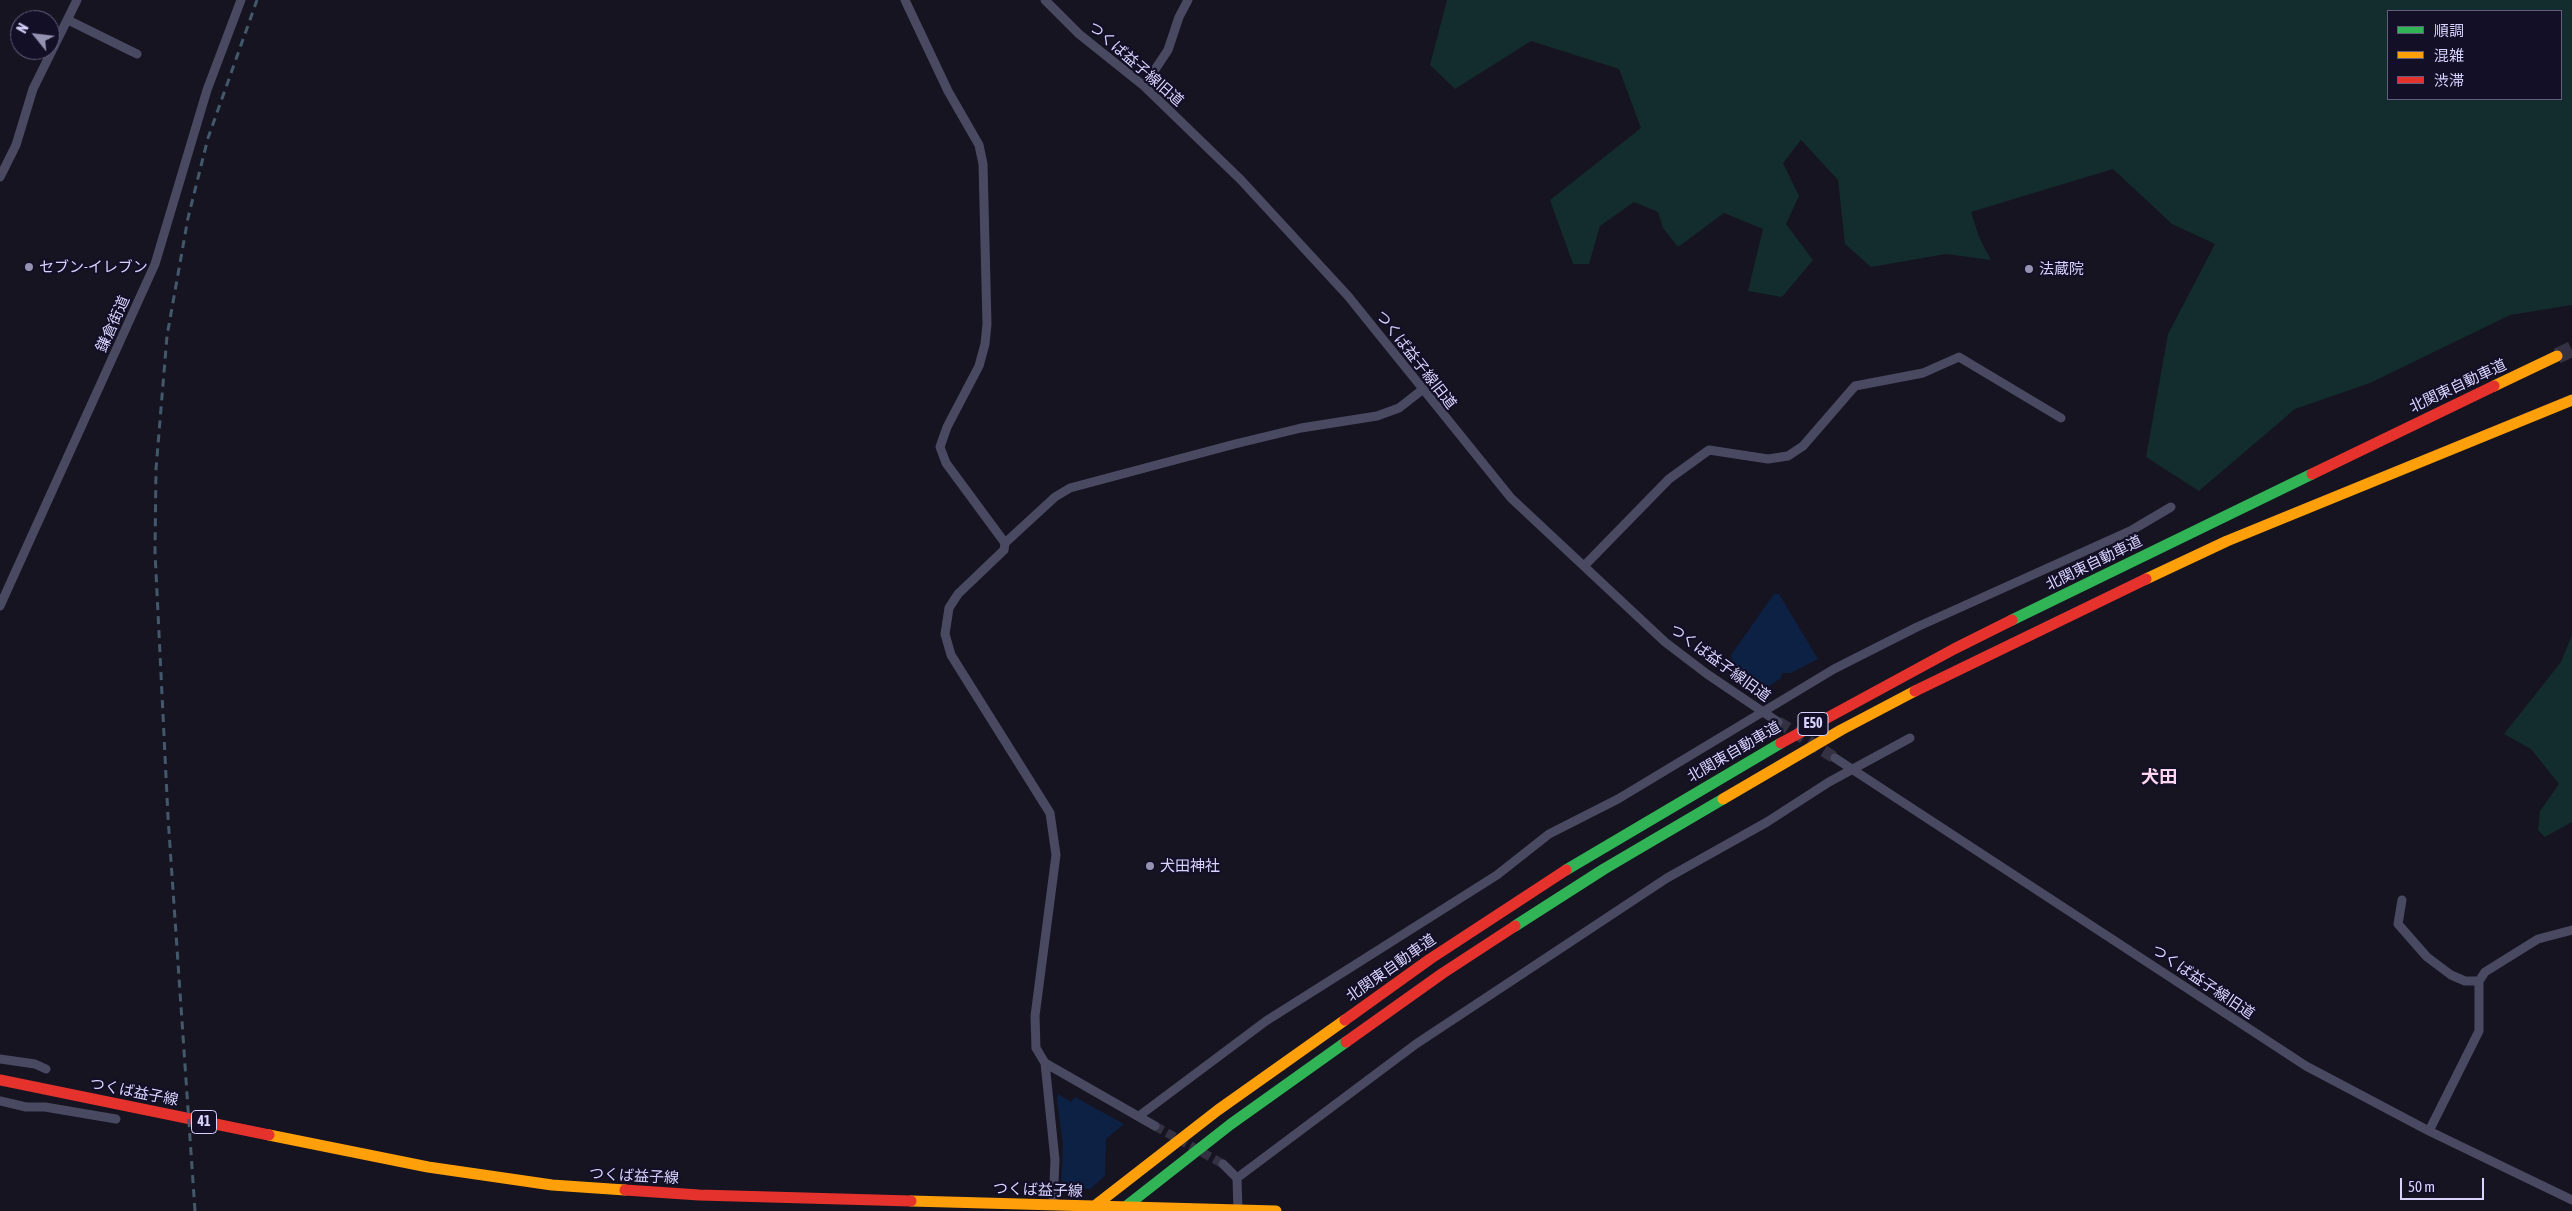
<!DOCTYPE html>
<html>
<head>
<meta charset="utf-8">
<style>
  body { margin:0 }
  #map { position:relative; width:2572px; height:1211px; overflow:hidden; background:#161421; font-family:"Asap Condensed","Noto Sans JP",sans-serif }
  canvas { display:block }
  .legend { position:absolute; left:2387px; top:10px; width:175px; height:90px; box-sizing:border-box; background:#130f26; border:1px solid #625e7d; margin:0; padding:6px 9px; list-style:none; font-size:15px; color:#d9d4ff }
  .legend li { display:flex; align-items:center; gap:10px; height:25px }
  .legend b { width:25px; border:1px solid #625e7d }
  .north { position:absolute; left:10px; top:10px; width:50px; height:50px; box-sizing:border-box; background:#130f26; border:1px solid #625e7d; border-radius:50%; rotate:299deg; font-size:14px; font-weight:700; line-height:20px; text-align:center; color:#d9d4ff }
  .north::after { content:''; display:block; margin:auto; width:18px; height:22px; background:#9591b1; clip-path:polygon(50% 0,100% 100%,50% 72%,0 100%) }
  .scale { position:absolute; left:2400px; top:1178px; width:84px; height:22px; box-sizing:border-box; border:2px solid #d9d4ff; border-top:0; padding-left:6px; font-size:15px; line-height:18px; white-space:nowrap; color:#d9d4ff; -webkit-text-stroke:4px #130f26; paint-order:stroke }
</style>
</head>
<body>
<div id="map">
<canvas width="2572" height="1211"></canvas>
<ul class="legend">
<li><b style="height:6px;background:#30b455"></b>順調</li>
<li><b style="height:6px;background:#ff9f0a"></b>混雑</li>
<li><b style="height:6px;background:#e5322d"></b>渋滞</li>
</ul>
<div class="north">N</div>
<div class="scale">50 m</div>
</div>
<script>
const c = document.querySelector('canvas').getContext('2d');
c.lineJoin = 'round';
function fill(path, color) { c.fillStyle = color; c.fill(path, 'evenodd'); }
const shape = rows => new Path2D(rows.map(r => 'M' + r).join(''));
function strokePath(path, color, width, dash) { c.strokeStyle = color; c.lineWidth = width; c.lineCap = dash ? 'butt' : 'round'; c.setLineDash(dash || []); c.stroke(path); }
function write(font, color, halo, rows, align = 'center') {
  c.font = font + ' "Asap Condensed","Noto Sans JP",sans-serif'; c.lineWidth = 4.5; c.setLineDash([]); c.textBaseline = 'middle'; c.strokeStyle = halo; c.fillStyle = color; for (const [text, x, y, turn = 0] of rows) {
    c.save(); c.translate(x, y); c.rotate((+turn || 0) * Math.PI / 180); c.textAlign = isNaN(turn) ? turn : align; if (halo) c.strokeText(text, 0, 0); c.fillText(text, 0, 0); c.restore();
  }
}
const green = shape([
  [1447,0,2572,0,2572,305,2510,315,2370,383,2295,409,2199,491,2146,457,2168,334,2215,244,2172,224,2113,169,1971,212,1979,237,1991,260,1946,254,1871,267,1845,244,1838,180,1801,140,1783,163,1799,196,1786,224,1813,260,1782,297,1748,291,1763,229,1724,213,1678,247,1663,228,1658,212,1634,202,1600,226,1589,264,1573,264,1550,200,1641,128,1619,69,1531,41,1455,89,1430,65],
  [2388,11,2561,11,2561,99,2388,99],
  [2572,635,2572,822,2545,837,2538,830,2540,811,2559,784,2531,749,2504,734,2561,662]
]);
const water = shape([
  [1774,594,1779,594,1818,659,1791,673,1782,673,1781,678,1766,688,1748,685,1736,677,1731,655],
  [1058,1094,1071,1102,1075,1097,1124,1124,1106,1139,1105,1176,1090,1189,1061,1186,1063,1145,1057,1099]
]);
const streetTunnel = shape([
  [1155,1126,1223,1164]
]);
const secondaryTunnel = shape([
  [1778,722,1835,758]
]);
const highwayTunnel = shape([
  [2557,356,2572,349]
]);
const street = shape([
  [905,0,948,91,979,145,983,164,987,324,985,344,979,366,947,427,940,447,946,463,1005,543],
  [1045,0,1079,34,1144,86,1241,180,1348,296,1511,498,1665,642,1707,674,1778,722],
  [68,20,137,54],
  [1144,86,1168,50,1179,17,1188,0],
  [0,177,16,145,33,89,77,0],
  [1585,565,1669,479,1709,450,1768,459,1788,456,1803,446,1855,386,1923,373,1959,357,2061,418],
  [0,606,155,264,207,90,241,0],
  [1835,758,2306,1066,2429,1131,2572,1200],
  [2402,900,2398,924,2427,957,2451,975,2465,981,2479,981],
  [0,1059,35,1064,46,1069],
  [1045,1063,1055,1160,1053,1205],
  [0,1101,26,1107,45,1107,116,1119],
  [1139,1116,1266,1021,1497,875,1549,834,1618,799,1834,669,1917,627,2132,530,2171,507],
  [1155,1126,1045,1063,1036,1048,1035,1016,1056,855,1050,813,951,655,945,634,949,608,958,594,1004,550,1005,543,1055,497,1070,488,1235,444,1301,428,1377,416,1399,408,1422,390],
  [2429,1131,2479,1031,2479,981,2485,972,2538,939,2572,930],
  [1223,1164,1237,1178,1238,1211],
  [1237,1178,1416,1044,1667,878,1767,822,1829,782,1910,738]
]);
const fast = shape([
  [2012,620,2312,474],
  [1566,870,1781,743],
  [1515,926,1604,869,1723,799],
  [1120,1211,1231,1124,1346,1042]
]);
const slow = shape([
  [2494,386,2557,356],
  [2146,579,2227,541,2572,400],
  [1723,799,1841,730,1915,691],
  [269,1135,428,1167,552,1185,625,1190],
  [911,1201,1276,1211],
  [1088,1211,1218,1110,1345,1020]
]);
const jam = shape([
  [2312,474,2494,386],
  [1915,691,2146,579],
  [1781,743,1954,649,2012,620],
  [1345,1020,1430,959,1566,870],
  [1346,1042,1443,973,1515,926],
  [0,1080,269,1135],
  [625,1190,699,1195,911,1201]
]);
const rail = shape([
  [195,1211,168,817,155,552,156,469,167,336,188,218,208,138,257,0]
]);
const markers = [
  [29,267,5,"#9591b1"],
  [2029,269,5,"#9591b1"],
  [1150,866,5,"#9591b1"]
];
const shields = [
  [1813,724,30],
  [204,1122,25]
];
const shieldNames = [
  ["E50",1813,724],
  ["41",204,1122]
];
const streetNames = [
  ["つくば益子線旧道",1136,64,41],
  ["鎌倉街道",113,324,-66],
  ["つくば益子線旧道",1416,360,52],
  ["北関東自動車道",2458,386,-25],
  ["北関東自動車道",2094,563,-26],
  ["つくば益子線旧道",1720,663,36],
  ["北関東自動車道",1734,752,-30],
  ["北関東自動車道",1391,968,-35],
  ["つくば益子線旧道",2203,982,34],
  ["つくば益子線",134,1092,11],
  ["つくば益子線",634,1176,3],
  ["つくば益子線",1038,1190,2]
];
const poiNames = [
  ["セブン-イレブン",39,267],
  ["法蔵院",2039,269],
  ["犬田神社",1160,866]
];
const quarterNames = [
  ["犬田",2159,777]
];
fill(green, '#132c2d');
fill(water, '#0d2144');
strokePath(streetTunnel, '#333142', 9, [9, 4.5]);
strokePath(secondaryTunnel, '#333142', 12, [12, 6]);
strokePath(highwayTunnel, '#333142', 16, [16, 8]);
strokePath(street, '#4a4962', 9);
strokePath(fast, '#30b455', 11);
strokePath(slow, '#ff9f0a', 11);
strokePath(jam, '#e5322d', 11);
strokePath(rail, '#43596b', 3, [8, 6]);
for (const [x, y, r, color] of markers) { const dot = new Path2D(); dot.arc(x, y, r, 0, 2 * Math.PI); c.fillStyle = color; c.fill(dot); strokePath(dot, '#130f26', 2); }
for (const [x, y, w] of shields) { const box = new Path2D(); box.roundRect(x - w / 2, y - 11.5, w, 23, 4); c.fillStyle = '#130f26'; c.fill(box); strokePath(box, '#d9d4ff', 1); }
write('bold 14px', '#d9d4ff', null, shieldNames);
write('15px', '#d9d4ff', '#130f26', streetNames);
write('15px', '#d9d4ff', '#130f26', poiNames, 'left');
write('bold 18px', '#ffd6f0', '#130f26', quarterNames);
</script>
</body>
</html>
